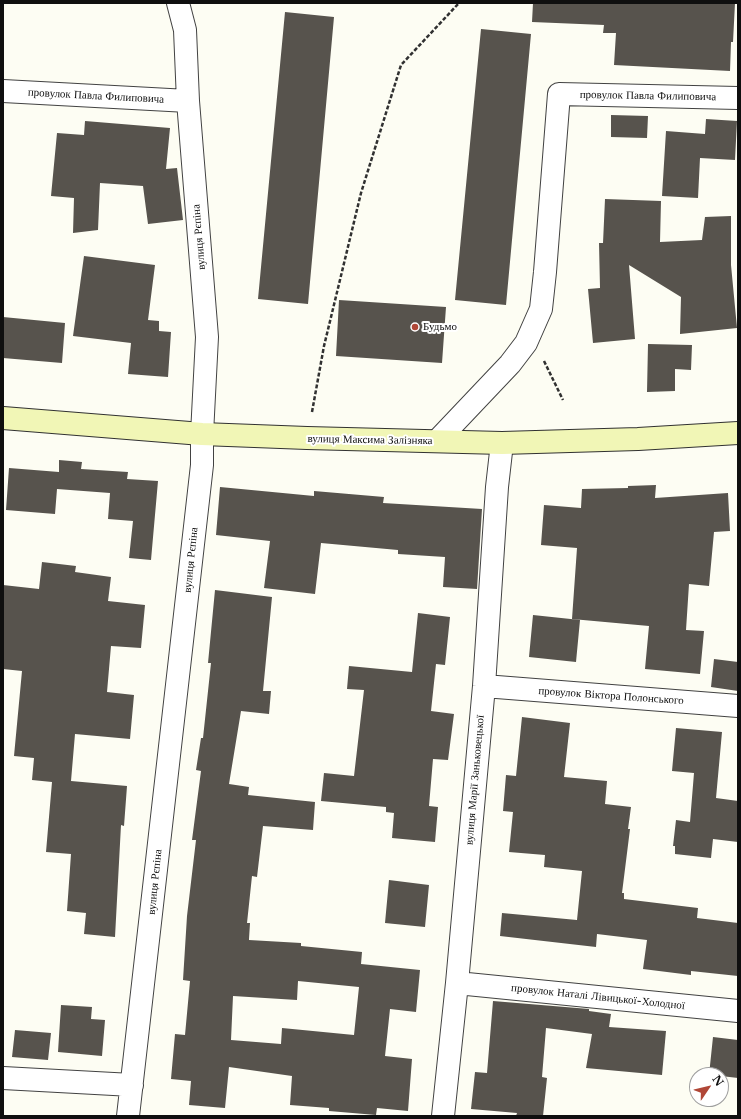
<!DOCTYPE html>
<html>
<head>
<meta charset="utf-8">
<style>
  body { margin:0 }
  #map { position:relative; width:741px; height:1119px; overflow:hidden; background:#fdfdf3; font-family:"Libre Baskerville",serif }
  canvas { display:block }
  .frame { position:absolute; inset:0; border:4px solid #0f0f0f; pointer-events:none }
  .north { position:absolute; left:689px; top:1067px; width:40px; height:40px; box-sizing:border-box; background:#fff; border:1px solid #9f9f9f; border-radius:50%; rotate:55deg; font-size:11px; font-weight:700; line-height:16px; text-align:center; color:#0f0f0f }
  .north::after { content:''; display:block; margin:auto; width:14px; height:18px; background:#b04737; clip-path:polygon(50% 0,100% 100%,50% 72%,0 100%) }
</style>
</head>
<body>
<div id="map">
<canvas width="741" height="1119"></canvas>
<div class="frame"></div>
<div class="north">N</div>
</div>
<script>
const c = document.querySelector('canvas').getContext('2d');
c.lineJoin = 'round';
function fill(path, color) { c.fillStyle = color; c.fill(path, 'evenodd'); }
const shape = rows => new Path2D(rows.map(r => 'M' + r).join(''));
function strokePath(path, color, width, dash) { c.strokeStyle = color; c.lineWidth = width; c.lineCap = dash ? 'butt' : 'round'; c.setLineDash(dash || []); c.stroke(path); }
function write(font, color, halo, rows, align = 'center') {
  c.font = font + ' "Libre Baskerville",serif'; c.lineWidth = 4; c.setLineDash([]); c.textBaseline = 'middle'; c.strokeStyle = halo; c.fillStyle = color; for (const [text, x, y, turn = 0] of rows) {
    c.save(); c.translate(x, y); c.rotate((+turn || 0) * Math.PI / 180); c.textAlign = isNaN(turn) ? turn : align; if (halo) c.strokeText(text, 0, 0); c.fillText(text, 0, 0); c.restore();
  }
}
const building = shape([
  [533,3,735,3,733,42,731,42,730,71,614,65,616,33,603,33,604,25,532,22],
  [285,12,334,17,308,304,258,299],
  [481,29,531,34,506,305,455,300],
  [611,115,648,116,647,138,611,137],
  [706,119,737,121,735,160,700,158,698,198,662,196,666,131,705,134],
  [85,121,170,128,166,169,177,168,183,220,148,224,143,186,100,183,98,230,73,233,74,198,51,196,57,133,84,135],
  [605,199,661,201,660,242,702,240,705,217,731,216,731,265,737,328,680,334,681,297,629,265,635,339,593,343,588,289,600,288,599,243,603,243],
  [84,256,155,265,148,320,159,321,159,331,171,332,168,377,128,374,131,343,73,336],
  [339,300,446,307,442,363,336,356],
  [3,317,65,323,62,363,3,358],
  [648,344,692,345,691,370,675,369,675,391,647,392],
  [59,460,82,462,81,469,128,472,127,479,158,481,151,560,129,558,133,521,108,519,110,493,57,489,55,514,6,510,9,468,59,472],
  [656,485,655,498,728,493,730,531,714,532,709,586,689,584,686,630,704,631,700,674,645,669,649,626,572,619,577,548,541,545,544,505,581,508,582,489,628,488,628,486],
  [220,487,314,496,314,491,384,497,383,503,482,509,477,589,443,587,445,557,398,554,398,550,321,543,315,594,264,588,270,541,216,535],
  [42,562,76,566,75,572,111,577,108,601,145,605,141,648,111,646,107,692,134,695,130,739,75,734,71,781,127,786,124,826,121,825,115,937,84,934,86,913,67,911,71,854,46,852,52,782,32,780,34,758,14,756,22,671,3,669,3,585,39,589],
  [215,590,272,597,263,691,271,691,269,714,241,711,229,784,249,787,248,795,315,802,313,830,263,826,257,877,252,876,247,923,250,923,249,939,249,940,301,943,301,946,362,952,361,964,420,970,416,1012,390,1009,385,1056,412,1059,408,1111,377,1108,376,1115,329,1111,329,1108,290,1105,292,1076,229,1067,225,1108,189,1105,191,1081,171,1079,175,1034,185,1035,190,981,183,980,187,916,196,840,192,840,201,771,196,770,201,738,203,738,211,663,208,663],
  [298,981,359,987,354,1035,282,1028,281,1044,231,1040,233,996,297,1000],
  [418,613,450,617,445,665,436,664,431,711,454,714,448,760,433,759,429,806,438,807,435,842,392,838,394,813,386,812,386,807,321,801,324,773,354,776,364,690,347,689,349,666,412,672],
  [533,615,580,620,576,662,529,657],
  [714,659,738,662,738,691,711,687],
  [522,717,570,723,564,777,607,781,605,804,631,807,628,829,630,829,622,893,624,893,624,899,698,908,697,918,738,923,738,976,691,971,691,975,643,969,647,940,597,934,596,947,500,936,502,913,577,920,582,871,544,867,545,855,509,852,513,812,503,811,506,775,516,776],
  [676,728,722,732,716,798,738,801,738,842,713,839,711,858,675,854,675,846,673,846,676,820,690,822,694,773,672,771],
  [389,880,429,885,425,927,385,923],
  [493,1001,589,1009,589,1011,611,1014,609,1027,666,1031,662,1075,586,1068,592,1034,546,1028,542,1077,547,1078,543,1116,516,1116,517,1113,471,1109,475,1072,487,1073],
  [61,1005,92,1007,91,1019,105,1020,102,1056,58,1052],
  [15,1030,51,1033,48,1060,12,1057],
  [713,1037,738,1040,738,1078,721,1076,721,1075,709,1075]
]);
const path = shape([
  [544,361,563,400],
  [312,412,324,346,361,193,401,65,459,3]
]);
const minor = shape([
  [3,91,188,101],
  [437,441,510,364,526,343,541,309,545,272,559,94,738,98],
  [484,686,738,706],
  [457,983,738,1011],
  [3,1078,132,1085],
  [128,1116,202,465,202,434,207,337,188,101,185,30,178,3],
  [443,1116,457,983,484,686,497,487,502,443]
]);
const secondary = shape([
  [3,418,202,434,307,438,502,443,638,439,738,433]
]);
const markers = [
  [415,327,4,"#b04737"]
];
const streetNames = [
  ["провулок Павла Филиповича",96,96,3],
  ["провулок Павла Филиповича",648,96,1],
  ["вулиця Рєпіна",199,237,-95],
  ["вулиця Максима Залізняка",370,440,1],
  ["вулиця Рєпіна",191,560,-84],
  ["провулок Віктора Полонського",611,696,4],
  ["вулиця Марії Заньковецької",475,780,-85],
  ["вулиця Рєпіна",155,882,-84],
  ["провулок Наталі Лівицької-Холодної",598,997,6]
];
const poiNames = [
  ["Будьмо",423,327]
];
fill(building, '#57534d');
strokePath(minor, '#424242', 24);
strokePath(secondary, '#313131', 24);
strokePath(path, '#313131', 2.5, [4, 2]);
strokePath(minor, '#fff', 22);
strokePath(secondary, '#f1f6b6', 22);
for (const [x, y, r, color] of markers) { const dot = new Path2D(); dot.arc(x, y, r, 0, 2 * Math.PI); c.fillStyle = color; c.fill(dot); strokePath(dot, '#fff', 1.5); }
write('11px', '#0f0f0f', '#fff', streetNames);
write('11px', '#0f0f0f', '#fff', poiNames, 'left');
</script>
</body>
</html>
